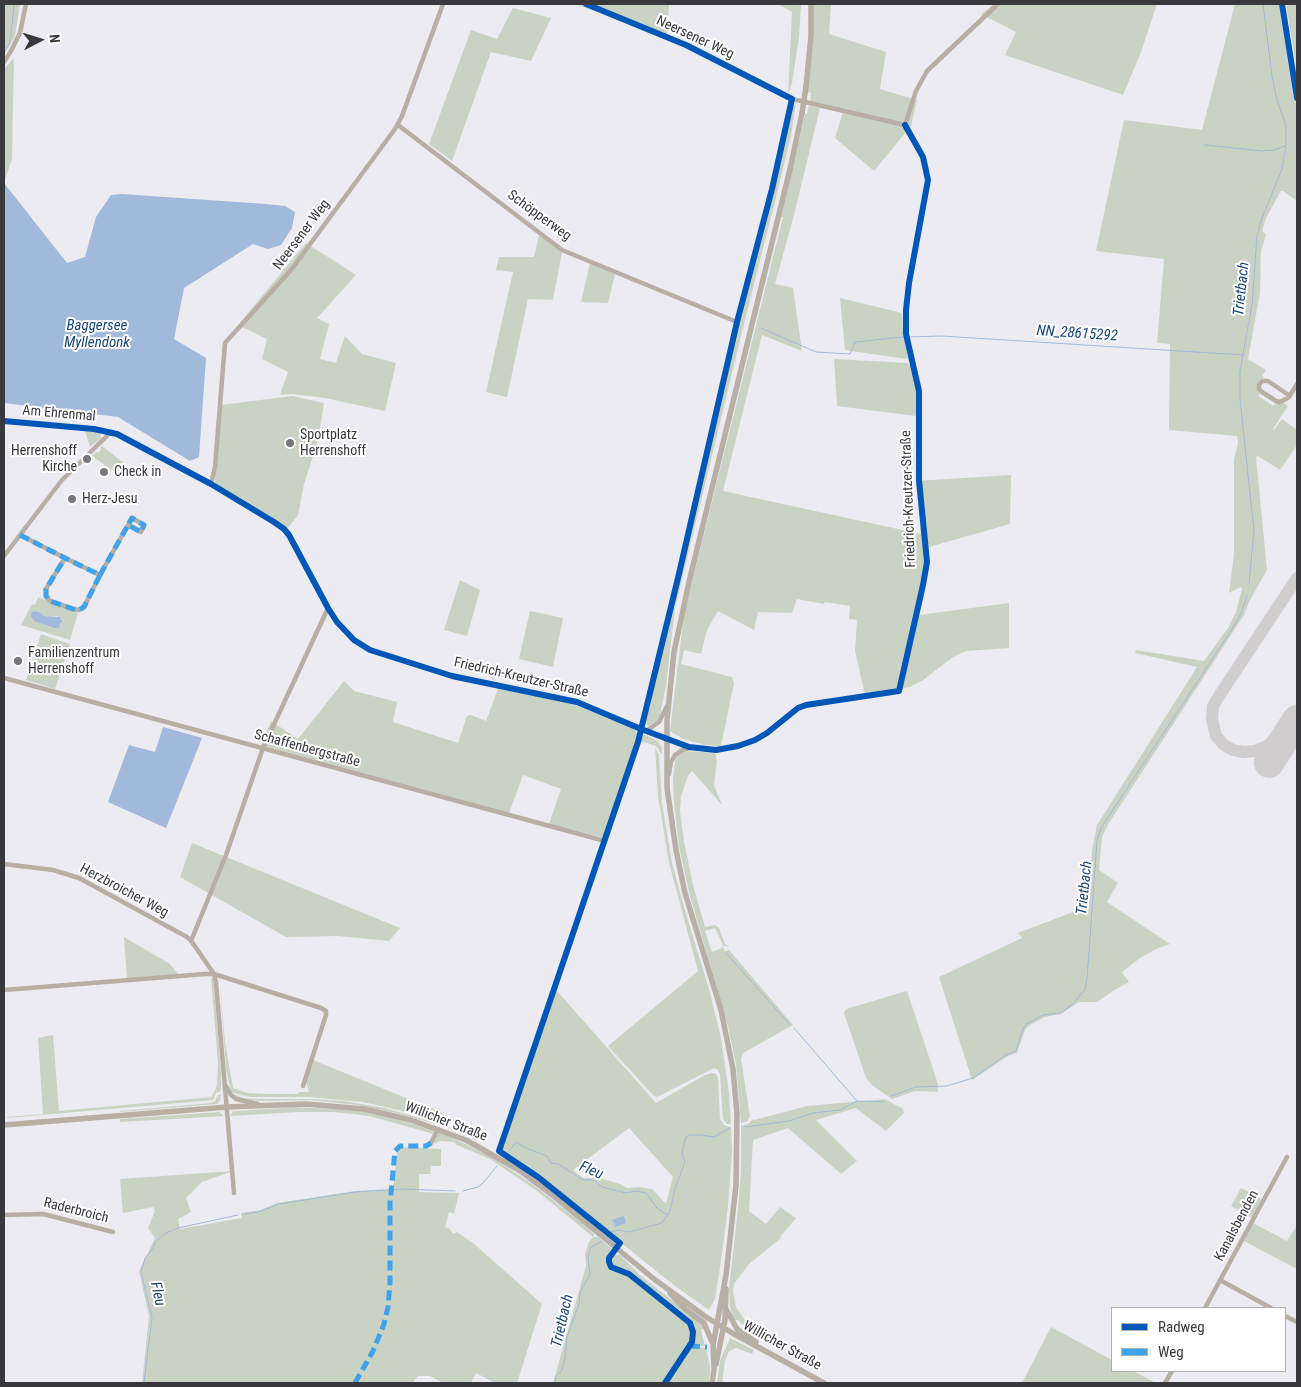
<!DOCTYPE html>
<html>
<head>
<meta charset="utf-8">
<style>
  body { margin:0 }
  #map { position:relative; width:1301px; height:1387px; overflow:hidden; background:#ecebf1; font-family:"Roboto Condensed",sans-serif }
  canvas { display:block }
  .frame { position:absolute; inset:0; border:5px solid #39383d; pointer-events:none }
  .legend { position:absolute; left:1111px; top:1307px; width:175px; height:65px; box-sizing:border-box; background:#fff; border:1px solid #b0afb1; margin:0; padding:6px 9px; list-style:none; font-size:15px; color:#39383d }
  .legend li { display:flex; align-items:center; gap:10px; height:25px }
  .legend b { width:25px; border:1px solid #b0afb1 }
  .north { position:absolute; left:15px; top:15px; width:50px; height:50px; -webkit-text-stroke:4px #fff; paint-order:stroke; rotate:85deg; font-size:14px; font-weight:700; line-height:20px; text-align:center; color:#39383d }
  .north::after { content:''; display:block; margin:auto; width:18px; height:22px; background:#39383d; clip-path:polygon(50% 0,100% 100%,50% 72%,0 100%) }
</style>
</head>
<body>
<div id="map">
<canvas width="1301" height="1387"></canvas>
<div class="frame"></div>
<ul class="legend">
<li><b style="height:6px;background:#0057b8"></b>Radweg</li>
<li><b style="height:6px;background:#3fa3ec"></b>Weg</li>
</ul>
<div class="north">N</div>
</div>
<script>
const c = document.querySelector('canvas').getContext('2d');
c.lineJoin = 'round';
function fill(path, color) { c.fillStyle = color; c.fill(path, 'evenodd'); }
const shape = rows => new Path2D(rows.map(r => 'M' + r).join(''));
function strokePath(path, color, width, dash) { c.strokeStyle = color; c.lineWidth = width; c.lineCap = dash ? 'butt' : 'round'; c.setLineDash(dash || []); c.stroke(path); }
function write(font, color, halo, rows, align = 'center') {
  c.font = font + ' "Roboto Condensed",sans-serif'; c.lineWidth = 4; c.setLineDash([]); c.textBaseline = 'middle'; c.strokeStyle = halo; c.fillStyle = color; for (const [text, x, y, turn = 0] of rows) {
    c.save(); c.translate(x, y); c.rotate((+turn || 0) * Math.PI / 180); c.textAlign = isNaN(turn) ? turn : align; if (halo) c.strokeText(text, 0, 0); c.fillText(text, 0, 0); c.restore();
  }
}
const green = shape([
  [4,4,20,4,15,36,4,55],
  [573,4,669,4,667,39,614,17],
  [778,4,801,4,801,5,799,37,792,83,788,95,792,12],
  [812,4,831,4,829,34,886,52,880,89,917,100,911,126,874,171,835,138,843,112,820,108,794,215,775,284,793,288,802,351,762,335,723,491,921,534,916,481,1011,475,1010,524,929,547,929,564,919,615,1009,603,1009,648,966,651,953,657,923,680,910,687,865,695,855,651,857,620,849,619,850,606,825,602,824,604,797,599,792,613,758,612,754,630,718,611,707,630,701,654,684,650,681,664,732,677,734,683,721,746,705,745,683,739,670,731,684,614,783,217,781,217,805,114,807,114,809,106,820,108,810,102,811,93,808,92],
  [994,4,1157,4,1141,52,1123,95,1005,55,1016,32,981,14],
  [1235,4,1279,4,1293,95,1297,107,1297,201,1283,191,1281,191,1266,218,1262,231,1266,234,1261,252,1260,293,1248,359,1266,370,1262,376,1264,378,1260,379,1257,384,1257,390,1260,393,1258,396,1273,406,1276,403,1284,403,1288,406,1273,429,1274,430,1282,419,1297,430,1297,445,1280,470,1258,456,1256,457,1267,570,1249,602,1244,615,1109,823,1102,837,1099,870,1118,883,1107,902,1170,944,1156,949,1140,958,1122,972,1129,982,1113,991,1097,1002,1079,1002,1061,1014,1045,1017,1030,1025,1025,1030,1017,1053,1008,1056,972,1080,939,977,1022,938,1018,933,1089,906,1092,850,1097,825,1197,667,1135,653,1136,650,1204,661,1228,628,1236,612,1242,589,1241,587,1229,593,1234,554,1234,459,1238,443,1237,436,1169,430,1170,344,1157,343,1164,259,1096,251,1124,120,1202,130],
  [1287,4,1297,4,1297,70,1287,10],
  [513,8,551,18,531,61,491,52,452,161,429,144,471,30,497,39],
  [14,58,12,159,4,183,4,69],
  [796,103,791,136,775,202,744,324,675,608,666,686,660,715,658,720,648,726,646,721,651,704,651,699,664,641,675,577,791,110],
  [539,235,562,252,553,300,528,299,507,397,486,392,513,272,496,270,499,257,534,257],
  [306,243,356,275,317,318,329,324,320,359,336,363,345,336,362,354,396,363,385,411,325,398,292,394,280,395,288,372,262,359,267,339,238,325],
  [590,263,615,274,608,303,581,302],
  [840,298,902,313,903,333,908,357,906,359,845,350],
  [834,359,907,363,912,367,917,390,916,416,837,406],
  [292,396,324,403,318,441,304,484,298,515,288,528,216,485,215,480,221,405],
  [85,431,100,433,101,438,90,447],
  [102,446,124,463,119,475,92,456,96,452,98,453,102,449,100,448],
  [460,580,480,590,467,636,444,630],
  [38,597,78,613,70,640,21,625,32,604,35,605],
  [41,613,44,616,57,616,63,620,60,623,52,627,36,622],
  [530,611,563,618,553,667,519,659],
  [41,634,70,644,55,689,26,680],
  [344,681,354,691,397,702,393,722,458,743,467,716,471,715,486,721,498,689,565,701,635,729,637,733,636,741,605,838,549,824,561,789,523,775,509,813,261,745,271,721,298,739],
  [643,734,658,741,662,748,662,753,661,754,657,747,654,745,640,741],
  [655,747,659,755,662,803,672,863,684,907,710,993,721,1038,729,1093,731,1124,727,1124,723,1119,720,1075,718,1070,714,1068,657,1097,654,1096,608,1046,698,971,669,863,658,796],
  [686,751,715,753,717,760,714,785,722,805,692,771,688,776,681,796,680,811,684,842,693,885,705,927,715,925,719,928,725,944,729,946,723,946,725,951,729,950,793,1025,743,1053,741,1059,750,1116,748,1121,741,1123,736,1063,728,1027,689,892,679,846,674,803,673,780,675,761,677,756,680,752],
  [715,928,723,945,722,948,712,952,705,931],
  [192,843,400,928,389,941,338,936,286,937,180,877],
  [124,937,170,964,179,975,127,979],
  [211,978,213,979,214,986,221,1072,221,1091,216,1093,213,1100,7,1118,7,1117,43,1114,38,1038,53,1035,59,1111,212,1097,217,1085,218,1063],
  [220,985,225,1042,233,1088,248,1093,266,1094,298,1094,299,1092,309,1092,306,1081,313,1060,443,1113,439,1122,407,1112,363,1102,308,1097,250,1097,231,1092,226,1069],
  [557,991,656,1103,705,1075,712,1073,716,1074,718,1078,720,1119,724,1125,731,1127,732,1152,728,1207,721,1261,715,1299,709,1310,675,1286,545,1182,501,1152,554,994],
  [629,1128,673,1177,666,1204,652,1189,639,1187,627,1188,620,1184,599,1178,583,1178,573,1170],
  [907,991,938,1084,938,1092,915,1091,892,1099,873,1086,866,1078,844,1013,846,1009],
  [221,1094,220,1101,217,1104,120,1112,120,1111,211,1103,215,1101,218,1095],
  [234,1094,242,1098,258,1099,308,1099,344,1101,385,1108,436,1123,435,1124,400,1114,357,1105,309,1100,261,1101,240,1099],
  [885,1099,903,1109,904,1113,886,1131,856,1108,816,1120,857,1161,841,1174,788,1128,753,1140,749,1211,766,1224,780,1207,796,1218,780,1237,781,1238,749,1264,734,1284,733,1291,736,1307,746,1322,756,1331,778,1343,776,1347,753,1334,738,1320,734,1320,730,1308,729,1288,738,1209,741,1171,741,1126,748,1124,753,1119,754,1120,807,1106],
  [294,1107,355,1110,372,1113,417,1125,433,1131,434,1134,369,1116,334,1112,298,1112,230,1116,233,1111,237,1111],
  [219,1112,224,1116,120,1122,120,1119],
  [440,1132,494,1158,540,1190,587,1227,594,1234,594,1237,598,1237,611,1248,607,1261,609,1267,631,1277,685,1320,691,1328,691,1341,664,1383,553,1383,586,1266,585,1254,588,1244,593,1237,537,1191,490,1159,457,1145,454,1142,439,1141,435,1144,434,1142,438,1133],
  [400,1147,441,1149,441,1166,431,1166,430,1174,419,1174,419,1192,459,1193,454,1214,449,1212,445,1227,450,1229,453,1234,457,1232,473,1243,542,1304,517,1383,495,1383,476,1373,471,1383,443,1383,430,1376,418,1376,412,1383,142,1383,149,1316,139,1271,155,1238,148,1228,155,1211,153,1207,123,1213,120,1179,233,1171,202,1182,186,1198,191,1212,178,1219,180,1229,242,1218,241,1213,261,1210,277,1203,355,1191,390,1189,393,1191,397,1152],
  [1241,1188,1260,1198,1261,1201,1252,1218,1231,1206],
  [1253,1223,1287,1241,1297,1225,1297,1269,1244,1241],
  [614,1254,620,1255,641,1276,699,1321,704,1328,701,1330,705,1346,692,1345,694,1332,691,1323,686,1318,631,1274,612,1265,611,1258],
  [1051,1327,1112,1360,1112,1371,1133,1371,1156,1383,1022,1383],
  [730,1338,754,1350,752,1354,736,1348,729,1351,725,1361,722,1383,717,1383,720,1361],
  [691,1347,706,1348,710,1367,709,1383,666,1383]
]);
const water = shape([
  [4,183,67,263,85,257,96,217,111,195,122,194,266,204,285,206,295,212,292,228,281,245,268,249,253,244,184,288,174,339,206,358,199,457,190,461,118,417,4,403],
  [35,611,41,613,44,616,60,617,63,622,60,623,59,628,55,628,36,622,31,617,31,613],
  [163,727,202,738,166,828,108,802,129,745,155,752],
  [624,1216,626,1223,615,1227,612,1220]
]);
const stream = shape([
  [4,52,9,44,11,36,14,4],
  [1205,145,1262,151,1274,150,1285,146],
  [761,328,816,352,850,354,855,342,903,337],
  [909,337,942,336,1243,355],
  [1249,583,1254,531,1240,399,1240,371,1252,305,1257,235,1262,218,1282,169,1286,145,1286,126,1277,100,1272,76,1263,4],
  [726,953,790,1025],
  [794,1028,857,1101],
  [891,1096,916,1087,947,1086,973,1078,1006,1055,1016,1051,1023,1029,1026,1024,1043,1015,1060,1013,1073,1004,1085,989,1087,979,1097,841,1101,828,1234,626,1241,613,1247,596],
  [745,1127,789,1121,813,1113,840,1110,857,1101,884,1102],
  [509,1151,516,1142,526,1148,547,1156,551,1163,558,1164,583,1180,592,1180,596,1181,602,1187,626,1193,636,1191,646,1193,657,1208,667,1215],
  [463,1191,478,1187,483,1183,497,1166],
  [245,1214,258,1212,279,1204,355,1192,401,1189,455,1191],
  [611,1232,618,1230,629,1232,662,1223,670,1211,675,1189,685,1162,682,1153,686,1137,691,1135,701,1135,714,1137,730,1128],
  [144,1383,152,1317,141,1272,145,1258,151,1251,156,1241,166,1233,178,1228,238,1215],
  [555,1383,556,1376,562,1370,565,1358,567,1337,579,1304,580,1292,590,1275,588,1257,590,1248,602,1241]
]);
const taxiway = shape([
  [1295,724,1284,734,1267,746,1255,751,1244,752,1233,750,1224,745,1216,736,1212,719,1213,706,1219,696,1297,578]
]);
const runway = shape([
  [1269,763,1297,720]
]);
const minor = shape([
  [586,4,686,45,792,99,905,125],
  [1282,4,1297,98],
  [4,62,11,51,20,33,26,4],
  [398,125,562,250,737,322],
  [905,125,916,91,927,71,998,4],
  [1290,396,1268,381,1262,381,1259,385,1259,389,1262,392,1276,401,1280,402,1288,398,1292,392,1297,384],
  [4,421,94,429,117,434,211,484,274,522,284,529,289,535,328,608,337,622,354,640,370,650,452,676,577,702,641,729,689,747,716,750,738,746,755,740,767,733,798,708,806,705,899,691,923,585,927,562,919,480,919,391,906,334,906,310,909,283,928,180,923,157,905,125],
  [211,484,215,467,225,343,291,270,395,129,402,116,443,4],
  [20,535,65,558,100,575,84,607,79,610,73,609,50,601,46,596,46,589,65,558],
  [4,556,62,480,111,432],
  [100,575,128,525,141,532,144,525,132,518,128,525],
  [4,678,605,841],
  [646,731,659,722,667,706],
  [669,774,671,762,675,755,682,750,690,748],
  [4,864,53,870,79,878,187,937,192,942,214,974,216,983,234,1193],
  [191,941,226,855,263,748,328,608],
  [4,990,205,974,214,974,321,1008,326,1011,326,1015,303,1086],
  [226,1086,231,1095,236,1099,258,1104],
  [431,1143,438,1129],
  [4,1215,43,1214,113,1232],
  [1220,1280,1271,1308],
  [1205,1308,1287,1157],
  [1285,1316,1297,1322],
  [1165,1383,1172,1371]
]);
const major = shape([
  [806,87,811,36,811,4],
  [4,1125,227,1107,306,1104,364,1109,411,1120,466,1140,519,1170,551,1194,654,1279,706,1317,734,1334,824,1383],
  [670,1293,685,1309,704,1323,712,1342],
  [726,1309,737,1329,756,1342],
  [716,1364,725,1320,726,1289],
  [712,1383,714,1370,713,1345,726,1275,736,1185,737,1114,733,1069,721,1010,685,893,676,850,667,788,667,720,674,652,689,582,790,169,802,113]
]);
const majorBridge = shape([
  [802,113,806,87]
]);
const quiet = shape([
  [20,535,65,558,100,575,84,607,79,610,73,609,50,601,46,596,46,589,65,558],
  [100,575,128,525,141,532,144,525,132,518,128,525],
  [690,1346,707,1347],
  [355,1383,373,1351,384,1324,388,1307,390,1283,390,1203,395,1151,400,1146,426,1146,431,1143]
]);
const cycleway = shape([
  [586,4,686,45,792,99,772,189,737,322,678,578,638,742,499,1151,538,1177,620,1243,609,1258,609,1262,611,1267,629,1274,690,1323,693,1332,692,1342,665,1383],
  [1282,4,1297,98],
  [4,421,94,429,117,434,211,484,274,522,284,529,289,535,328,608,337,622,354,640,370,650,452,676,577,702,641,729,689,747,716,750,738,746,755,740,767,733,798,708,806,705,899,691,923,585,927,562,919,480,919,391,906,334,906,310,909,283,928,180,923,157,905,125]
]);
const markers = [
  [290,443,5,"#78777c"],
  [87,459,5,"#78777c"],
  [104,472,5,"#78777c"],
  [72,499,5,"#78777c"],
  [18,661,5,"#78777c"]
];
const streetNames = [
  ["Neersener Weg",695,38,25],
  ["Schöpperweg",539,216,36],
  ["Neersener Weg",302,235,-53],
  ["Am Ehrenmal",59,414,5],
  ["Friedrich-Kreutzer-Straße",909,499,-92],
  ["Friedrich-Kreutzer-Straße",521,678,13],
  ["Schaffenbergstraße",307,749,15],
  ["Herzbroicher Weg",124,891,28],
  ["Willicher Straße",446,1122,21],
  ["Raderbroich",76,1211,14],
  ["Kanalsbenden",1237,1226,-62],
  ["Willicher Straße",782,1346,29]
];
const poiNames = [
  ["Sportplatz",300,435],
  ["Herrenshoff",300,451],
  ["Herrenshoff",77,451,"right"],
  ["Kirche",77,467,"right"],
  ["Check in",114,472],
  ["Herz-Jesu",82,499],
  ["Familienzentrum",28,653],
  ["Herrenshoff",28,669]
];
const waterNames = [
  ["Trietbach",1242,289,-84],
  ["Baggersee",97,326],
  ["Myllendonk",97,343],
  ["NN_28615292",1077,334,4],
  ["Trietbach",1085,888,-84],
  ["Fleu",591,1171,23],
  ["Fleu",157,1294,77],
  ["Trietbach",563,1321,-77]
];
fill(green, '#cad3c3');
fill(water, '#a1b9db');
strokePath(stream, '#a1b9db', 1);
strokePath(taxiway, '#d0cdce', 12);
strokePath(runway, '#d0cdce', 30);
strokePath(minor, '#b7aea4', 4.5);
strokePath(major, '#b8afa5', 5.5);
strokePath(majorBridge, '#b8afa5', 5.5);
strokePath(quiet, '#3fa3ec', 5, [10, 5]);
strokePath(cycleway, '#0057b8', 6);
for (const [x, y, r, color] of markers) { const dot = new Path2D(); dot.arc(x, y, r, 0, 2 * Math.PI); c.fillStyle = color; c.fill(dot); strokePath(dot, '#fff', 2); }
write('14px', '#39383d', '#fff', streetNames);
write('14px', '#39383d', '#fff', poiNames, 'left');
write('italic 15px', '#16457c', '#fff', waterNames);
</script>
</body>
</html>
